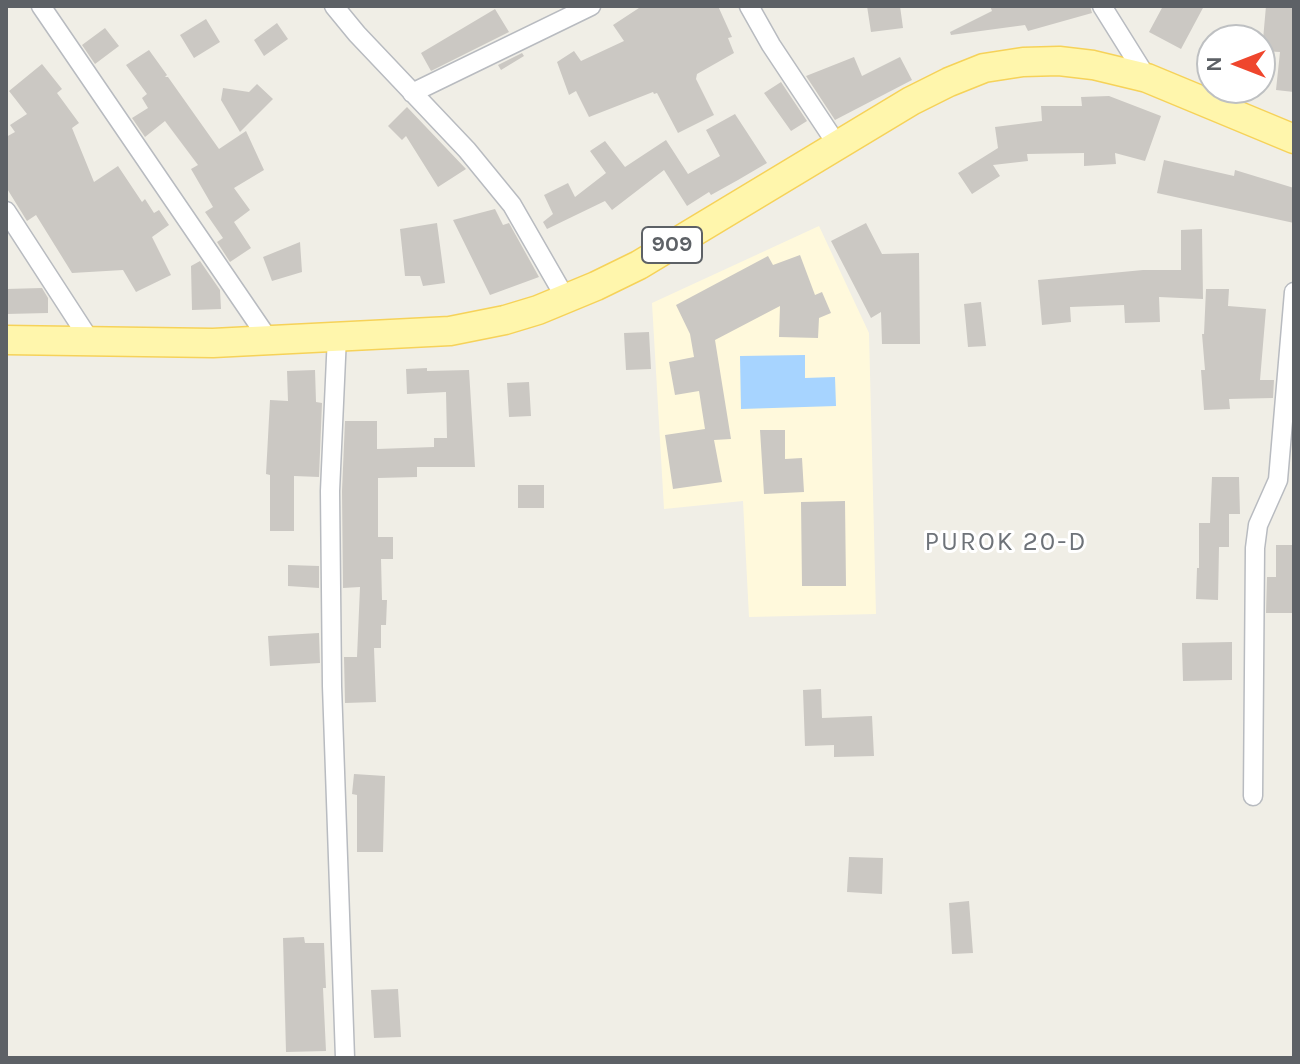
<!DOCTYPE html>
<html>
<head>
<meta charset="utf-8">
<style>
  body { margin:0 }
  #map { position:relative; width:1300px; height:1064px; overflow:hidden; background:#f0eee6; font-family:Karla,sans-serif }
  canvas { display:block }
  .frame { position:absolute; inset:0; border:8px solid #5d6166; pointer-events:none }
  .north { position:absolute; left:1196px; top:24px; width:80px; height:80px; box-sizing:border-box; background:#fff; border:2px solid #bec0c2; border-radius:50%; rotate:270deg; font-size:22px; font-weight:700; line-height:32px; text-align:center; color:#5d6166 }
  .north::after { content:''; display:block; margin:auto; width:28px; height:36px; background:#ef462d; clip-path:polygon(50% 0,100% 100%,50% 72%,0 100%) }
</style>
</head>
<body>
<div id="map">
<canvas width="1300" height="1064"></canvas>
<div class="frame"></div>
<div class="north">N</div>
</div>
<script>
const c = document.querySelector('canvas').getContext('2d');
c.lineJoin = 'round';
function fill(path, color) { c.fillStyle = color; c.fill(path, 'evenodd'); }
const shape = rows => new Path2D(rows.map(r => 'M' + r).join(''));
function strokePath(path, color, width, dash) { c.strokeStyle = color; c.lineWidth = width; c.lineCap = dash ? 'butt' : 'round'; c.setLineDash(dash || []); c.stroke(path); }
function write(font, color, halo, rows, align = 'center') {
  c.font = font + ' Karla,sans-serif'; c.lineWidth = 6; c.setLineDash([]); c.textBaseline = 'middle'; c.strokeStyle = halo; c.fillStyle = color; for (const [text, x, y, turn = 0] of rows) {
    c.save(); c.translate(x, y); c.rotate((+turn || 0) * Math.PI / 180); c.textAlign = isNaN(turn) ? turn : align; if (halo) c.strokeText(text, 0, 0); c.fillText(text, 0, 0); c.restore();
  }
}
const commercial = shape([
  [819,226,869,333,876,614,749,617,743,501,664,509,652,303]
]);
const water = shape([
  [805,355,805,378,835,377,836,406,741,409,740,356]
]);
const building = shape([
  [642,6,718,6,732,37,728,38,734,53,697,74,696,79,714,115,678,133,657,93,654,94,653,92,589,117,576,91,569,95,557,62,574,51,581,61,624,41,613,25],
  [867,6,900,6,903,28,871,32],
  [990,6,1090,6,1092,13,1028,31,1025,25,951,35,950,32,992,11],
  [1163,6,1204,6,1181,49,1149,32],
  [1266,6,1294,6,1294,92,1276,90,1280,52,1262,51],
  [495,9,509,32,431,71,421,53],
  [206,19,220,42,194,58,180,35],
  [277,23,288,39,264,56,254,40],
  [105,28,119,46,95,64,82,45],
  [149,50,167,75,165,77,168,77,219,149,246,131,264,170,234,188,250,210,234,222,251,248,230,262,217,242,223,238,205,212,213,207,191,169,198,165,165,121,145,137,132,118,148,108,142,98,147,94,126,65],
  [522,53,524,56,501,70,498,65],
  [854,57,862,76,900,57,912,80,835,120,806,76],
  [42,64,62,89,57,93,79,123,72,128,94,182,118,166,142,202,145,199,154,213,159,210,169,225,152,237,171,275,136,292,123,270,72,273,36,215,27,221,6,187,6,137,15,132,10,125,27,114,9,91],
  [781,82,807,121,791,131,764,93],
  [257,84,273,99,240,132,221,100,223,88,249,92],
  [1109,96,1161,116,1145,161,1115,153,1116,164,1084,166,1084,153,1027,154,1028,161,993,165,1000,176,972,194,958,173,998,148,995,127,1042,121,1041,106,1082,106,1081,97],
  [407,107,466,169,438,187,406,136,402,140,388,126],
  [735,114,767,163,738,180,711,195,709,192,687,206,664,170,612,210,605,201,547,229,543,222,553,214,544,195,568,183,575,197,606,173,590,151,605,141,625,167,666,140,688,174,720,156,706,130],
  [1164,160,1234,176,1235,170,1294,188,1294,223,1157,193],
  [495,209,503,225,509,223,539,277,490,295,453,220],
  [437,223,445,283,423,286,420,276,405,276,400,229],
  [866,223,882,254,919,253,920,344,882,344,881,312,871,318,831,241],
  [1202,229,1203,299,1159,297,1160,322,1125,323,1124,305,1070,307,1071,322,1042,325,1038,280,1143,270,1181,270,1181,230],
  [300,242,302,272,272,281,263,257],
  [800,255,815,295,822,292,831,313,819,318,818,338,779,337,780,306,715,340,731,439,714,440,722,482,673,489,665,435,705,429,699,391,675,395,669,362,694,357,690,334,676,305,768,256,773,265],
  [200,261,220,290,221,309,192,310,191,266],
  [42,288,48,298,48,313,6,314,6,289],
  [1206,289,1229,289,1228,306,1266,309,1260,380,1274,380,1273,398,1229,399,1230,409,1204,410,1201,370,1205,370,1202,334,1204,334],
  [981,302,986,346,968,347,964,304],
  [649,332,651,369,626,370,624,333],
  [427,368,427,371,469,370,475,467,417,467,417,477,378,478,378,537,393,537,393,559,381,559,382,600,387,600,386,625,381,625,381,648,374,648,376,702,345,703,344,657,357,657,360,587,343,588,342,491,345,421,377,421,377,449,434,447,434,438,447,438,446,392,407,394,406,369],
  [315,370,316,402,322,403,319,477,294,476,294,531,270,531,270,475,266,474,270,400,288,401,287,371],
  [529,382,531,416,509,417,507,383],
  [760,430,785,430,785,459,802,458,804,492,764,494],
  [1212,477,1239,477,1240,514,1229,514,1229,547,1219,547,1218,600,1196,599,1197,568,1199,568,1199,523,1210,523],
  [518,485,544,485,544,508,518,508],
  [845,501,846,586,802,586,801,502],
  [1276,545,1294,545,1294,613,1266,613,1267,577,1276,577],
  [288,565,319,566,319,588,288,586],
  [319,633,320,663,270,666,268,636],
  [1232,642,1232,680,1183,681,1182,643],
  [821,689,822,718,872,716,874,756,834,757,834,745,805,746,803,690],
  [354,774,385,776,383,852,357,852,357,795,352,794],
  [849,857,883,858,882,894,847,892],
  [969,901,973,953,952,954,949,903],
  [304,937,305,943,324,943,326,988,323,988,326,1051,286,1052,283,938],
  [398,989,401,1037,374,1038,371,990]
]);
const street = shape([
  [41,6,269,340],
  [334,6,357,34,467,150,512,205,566,299],
  [749,6,771,45,838,146],
  [1102,6,1147,78],
  [412,93,591,6],
  [6,211,91,342],
  [337,336,330,491,332,686,345,1058],
  [1253,796,1255,548,1258,525,1278,480,1294,292]
]);
const primary = shape([
  [6,340,213,343,450,331,505,320,538,310,596,286,639,265,911,101,949,82,984,68,1023,62,1059,61,1093,65,1147,78,1294,139]
]);
const shields = [
  [672,245,60]
];
const shieldNames = [
  ["909",672,245]
];
const neighbourhoodNames = [
  ["PUROK 20-D",1006,543]
];
fill(commercial, '#fff9dc');
fill(water, '#a7d4ff');
fill(building, '#cbc8c3');
strokePath(street, '#b8bbc0', 21);
strokePath(primary, '#f6d259', 31);
strokePath(street, '#fff', 18);
strokePath(primary, '#fff6ac', 28);
for (const [x, y, w] of shields) { const box = new Path2D(); box.roundRect(x - w / 2, y - 18, w, 36, 6); c.fillStyle = '#fff'; c.fill(box); strokePath(box, '#5d6166', 2); }
write('bold 22px', '#5d6166', null, shieldNames);
c.letterSpacing = '2px';
write('26px', '#6e7379', '#fff', neighbourhoodNames);
c.letterSpacing = '0px';
</script>
</body>
</html>
